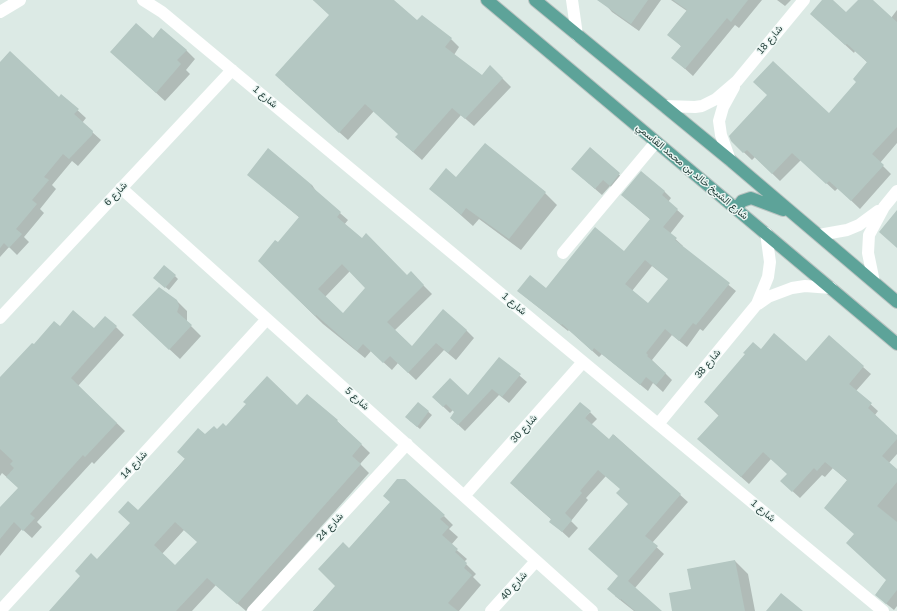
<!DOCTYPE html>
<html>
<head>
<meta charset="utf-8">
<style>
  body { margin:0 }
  canvas { display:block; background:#dceae5 }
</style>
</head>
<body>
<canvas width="897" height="611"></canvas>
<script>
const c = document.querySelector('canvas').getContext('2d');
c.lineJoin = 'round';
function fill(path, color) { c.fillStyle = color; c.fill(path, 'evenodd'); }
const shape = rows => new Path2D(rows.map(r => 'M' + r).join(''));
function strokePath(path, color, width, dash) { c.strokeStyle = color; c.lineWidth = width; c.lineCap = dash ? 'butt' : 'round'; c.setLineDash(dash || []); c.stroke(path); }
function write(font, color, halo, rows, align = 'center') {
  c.font = font + ' Helvetica,Vazirmatn,sans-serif'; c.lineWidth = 3; c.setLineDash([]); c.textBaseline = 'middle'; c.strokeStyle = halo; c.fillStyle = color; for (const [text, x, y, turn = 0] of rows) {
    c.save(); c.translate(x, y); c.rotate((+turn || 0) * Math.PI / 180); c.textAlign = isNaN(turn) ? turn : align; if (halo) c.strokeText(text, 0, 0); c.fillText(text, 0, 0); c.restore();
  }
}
const shadow = shape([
  [313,0,392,0,417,22,422,16,451,39,459,47,454,55,482,76,491,67,511,87,474,126,461,115,422,160,405,145,399,134,374,111,348,140,285,84,330,15],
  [608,0,661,0,639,31,612,12,605,4],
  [671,0,762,0,739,28,735,25,693,76,673,58,682,47,669,35,687,11],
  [777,0,791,0,785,6],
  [824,0,831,0,847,14,859,0,871,0,891,18,897,10,897,143,880,163,891,174,860,209,838,188,835,191,801,160,780,181,755,157,752,160,732,141,829,114,857,82,868,63,855,51,854,53,819,21],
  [153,39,186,50,195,59,186,70,190,74,165,101,120,60],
  [0,63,59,98,61,95,86,118,82,123,101,140,78,166,72,161,52,185,56,189,40,209,44,213,24,237,29,242,17,255,9,247,0,257],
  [485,145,545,193,557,205,521,250,479,219,473,226,430,188,456,178],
  [590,148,626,181,617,192,610,186,602,195,579,175],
  [248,174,312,185,318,194,348,220,344,225,407,276,411,273,432,294,394,331,412,348,466,330,474,338,456,360,444,350,416,380,398,363,392,370,371,351,365,358,323,324,259,261,278,244,300,218],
  [350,271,366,288,343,314,325,297],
  [664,191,671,198,668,202,684,216,670,234,683,246,682,247,736,291,703,331,700,329,687,347,672,335,652,360,672,380,663,392,653,383,648,391,602,354,599,357,569,330,568,331,518,291,546,289,624,252,651,220,622,195],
  [652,266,669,279,648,304,632,291],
  [175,276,178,279,169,290,158,281],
  [177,301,187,311,187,322,201,336,180,359,143,325],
  [60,327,94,330,116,327,124,335,78,386,125,431,94,464,92,462,37,522,42,527,32,538,22,529,0,556,0,509,19,488,2,473,0,476,0,382,34,346],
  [829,337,871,374,856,391,878,411,875,415,897,436,897,454,889,463,897,470,897,606,894,610,884,602,887,580,855,534,848,481,833,468,825,477,822,475,800,498,789,488,788,474,771,459,749,484,706,446,719,416,705,402,761,350,806,362],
  [499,358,527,382,509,403,499,395,465,431,451,418,456,412,453,410,450,413,433,397,468,397],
  [418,403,432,415,420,429,409,420],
  [297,406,337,421,370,453,360,464,369,473,246,611,216,585,192,611,50,611,131,523,138,512,205,436],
  [184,530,198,542,175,566,162,554],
  [590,412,597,419,591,425,609,441,614,435,688,502,652,543,664,554,635,588,660,611,634,611,615,596,629,504,621,489,606,476,586,498,588,500,571,521,578,528,569,538,558,528,552,520,518,490],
  [444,516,453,525,449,529,458,537,451,545,467,559,464,562,476,574,473,577,481,585,459,611,313,611,337,586,349,550],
  [735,561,748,574,755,611,673,611,692,589]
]);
const building = shape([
  [313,0,394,0,417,20,422,15,452,38,445,47,482,75,490,65,503,78,465,119,452,108,413,152,395,137,398,134,365,104,339,133,275,75,329,15],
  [597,0,648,0,631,24],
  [673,0,748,0,731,22,727,18,685,69,671,58,681,46,667,35,687,10],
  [822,0,833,0,846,12,858,0,873,0,897,22,897,127,872,154,884,165,851,201,829,181,826,184,792,153,772,174,747,150,743,153,731,141,729,136,767,95,753,82,773,61,829,113,856,82,853,79,867,62,847,44,845,45,810,14],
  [136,23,153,38,161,28,187,50,177,60,181,64,156,93,110,52],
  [10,51,59,97,61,94,79,109,74,114,93,131,92,135,69,159,63,154,44,177,49,180,32,200,37,204,16,229,22,234,9,248,4,243,0,248,0,62],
  [485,143,546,192,509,239,466,208,461,215,429,189,446,168,456,177],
  [590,147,620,173,610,186,603,180,595,189,571,169],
  [268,148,312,185,311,186,341,212,337,217,362,238,366,233,407,275,411,271,424,285,387,322,412,346,443,309,467,330,448,353,436,343,408,373,390,356,383,363,363,344,357,351,316,315,315,316,258,261,275,240,278,242,299,217,247,175],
  [342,264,365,288,343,313,318,289],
  [641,171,665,191,662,195,678,209,663,227,677,238,675,240,730,283,696,325,693,323,679,341,665,329,646,353,648,355,647,356,666,373,656,385,646,377,640,385,594,348,592,351,562,324,561,325,517,291,530,275,546,288,595,227,624,251,650,219,621,195],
  [645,260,668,279,648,303,625,284],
  [897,210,897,248,879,232],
  [164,265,176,275,165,288,153,278],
  [159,287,177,300,179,306,177,312,192,325,169,350,132,315],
  [73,310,94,328,105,316,117,326,71,378,117,423,85,457,83,455,30,514,35,518,23,531,14,522,0,539,0,507,18,488,6,477,14,468,10,464,13,461,0,449,0,377,32,343,34,344,54,321,60,326],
  [774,333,806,361,829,335,864,366,849,384,872,403,868,408,897,435,897,439,882,456,897,469,897,482,877,506,897,522,897,590,886,604,875,595,886,580,846,543,854,534,824,508,847,480,825,462,817,471,814,468,792,492,780,481,787,474,763,452,741,477,697,439,719,415,704,402,745,354,743,353,753,342,761,349],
  [499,357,521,374,502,397,492,389,458,425,450,418,454,412,446,404,443,407,432,397,450,378,468,395],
  [267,376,297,405,307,394,338,420,337,421,362,444,352,456,361,464,237,604,207,578,176,611,49,611,80,576,75,571,91,553,97,559,130,523,118,512,128,501,138,510,185,459,177,452,198,428,205,434,214,426,217,429,223,423,226,426,246,404,243,402],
  [175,522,197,542,175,565,154,545],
  [418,402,429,411,417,427,405,417],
  [580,402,591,411,585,418,609,439,613,434,681,494,645,536,658,546,628,581,662,611,635,611,621,599,620,600,607,589,618,576,588,549,628,504,616,493,620,489,598,470,580,491,582,493,565,513,572,520,562,532,549,522,551,519,510,483],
  [397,479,405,479,445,515,440,519,449,527,442,535,458,549,455,552,467,563,464,568,472,575,448,603,458,611,313,611,335,586,318,569,343,542,349,548,390,502,383,496],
  [735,560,745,611,672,611,669,593,691,589,687,569],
  [781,593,803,611,766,611]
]);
const minor = shape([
  [143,0,162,12,883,611],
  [572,0,577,35],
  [0,12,20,0],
  [664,106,695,107,702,106,716,99,737,81,804,0],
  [730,160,721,135,719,121,723,107,734,87],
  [121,188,592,611],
  [819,235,847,230,859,225,878,211],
  [563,253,656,142],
  [874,282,868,253,869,235,884,207,897,191],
  [758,304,768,297,792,288,805,286,831,288],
  [0,318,232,70],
  [659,423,757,304,768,277,770,262,766,233],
  [464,496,583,362],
  [0,611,267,319],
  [253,611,407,444],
  [491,611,536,561]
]);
const major = shape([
  [487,0,897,344],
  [535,0,730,160,897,302],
  [736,209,742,201,751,198,783,210]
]);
const streetNames = [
  ["شارع 18",770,40,-50],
  ["شارع 1",265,97,40],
  ["شارع الشيخ خالد بن محمد القاسمي",692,172,40],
  ["شارع 6",116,194,-47],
  ["شارع 1",514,304,40],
  ["شارع 38",708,364,-50],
  ["شارع 5",357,399,42],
  ["شارع 30",524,429,-48],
  ["شارع 14",134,465,-47],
  ["شارع 1",763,511,40],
  ["شارع 24",330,527,-47],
  ["شارع 40",514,586,-48]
];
fill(shadow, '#0003');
fill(building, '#b4c7c2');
strokePath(major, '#bbc4c2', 14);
strokePath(minor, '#fff', 12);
strokePath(major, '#5da399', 12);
write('10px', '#1d3a35', '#ecf6f3', streetNames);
</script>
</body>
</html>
